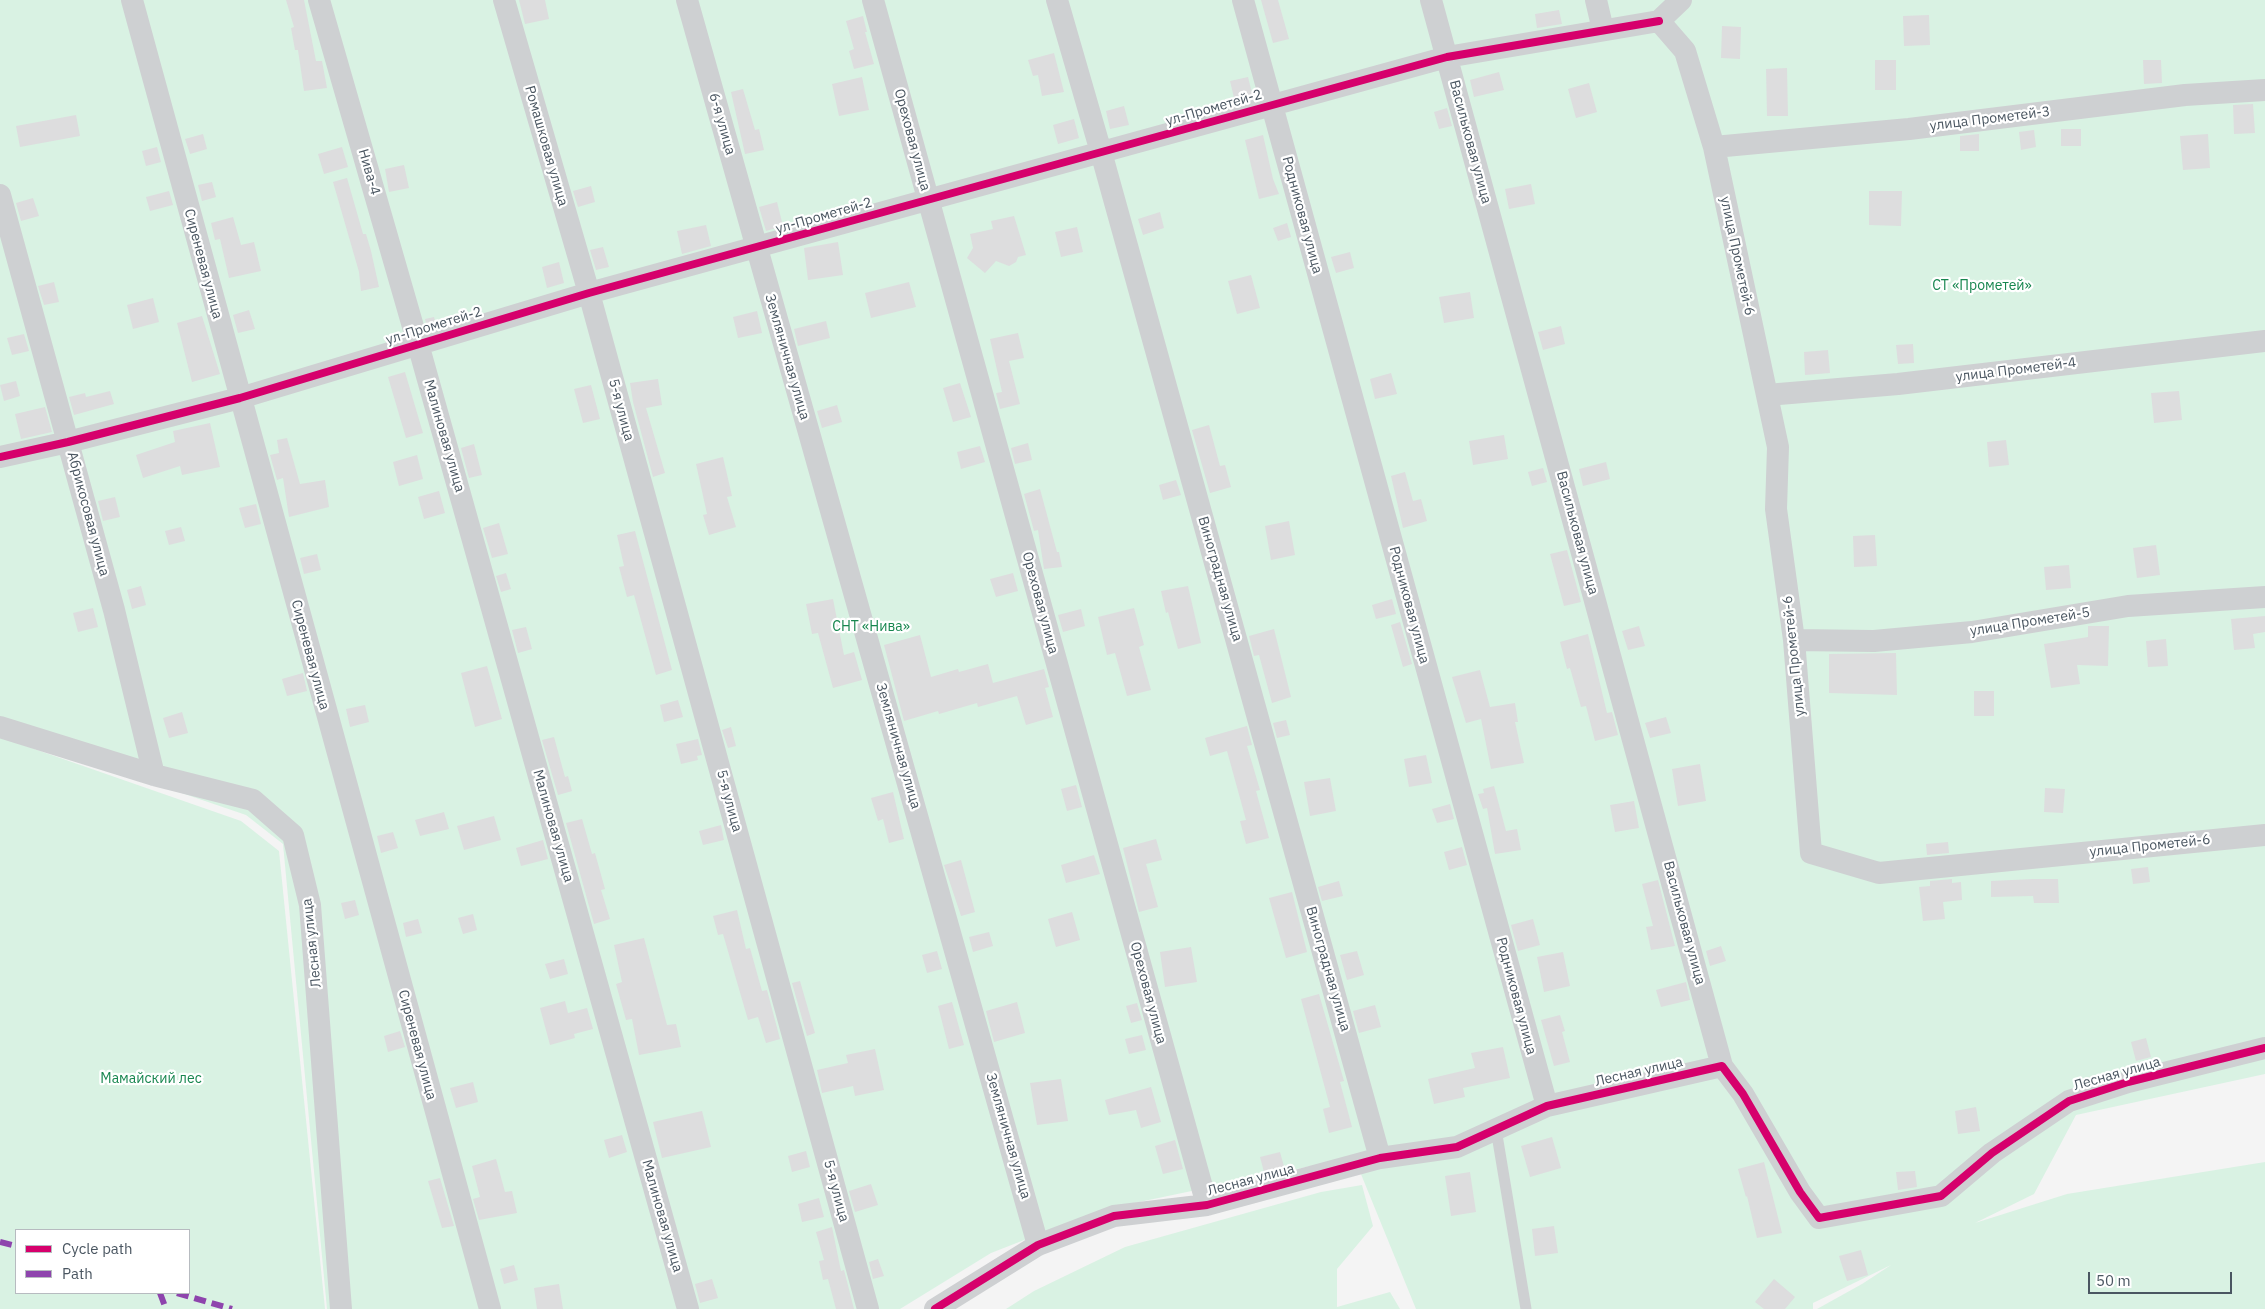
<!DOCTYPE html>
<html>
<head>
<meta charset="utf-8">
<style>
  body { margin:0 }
  #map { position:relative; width:2265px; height:1309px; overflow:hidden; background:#f4f4f4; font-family:"IBM Plex Sans",sans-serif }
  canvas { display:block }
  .legend { position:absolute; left:15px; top:1229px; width:175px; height:65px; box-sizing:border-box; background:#fff; border:1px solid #b7bbc0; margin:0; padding:6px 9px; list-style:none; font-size:15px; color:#4a5661 }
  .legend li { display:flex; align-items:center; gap:10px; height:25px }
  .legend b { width:25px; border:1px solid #b7bbc0 }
  .scale { position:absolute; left:2088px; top:1272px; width:144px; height:22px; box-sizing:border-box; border:2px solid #4a5661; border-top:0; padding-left:6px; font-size:15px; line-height:18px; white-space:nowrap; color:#4a5661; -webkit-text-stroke:4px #fff; paint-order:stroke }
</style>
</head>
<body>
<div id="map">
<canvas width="2265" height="1309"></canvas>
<ul class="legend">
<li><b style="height:6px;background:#d6006c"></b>Cycle path</li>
<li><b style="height:6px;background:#8e44ad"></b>Path</li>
</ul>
<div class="scale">50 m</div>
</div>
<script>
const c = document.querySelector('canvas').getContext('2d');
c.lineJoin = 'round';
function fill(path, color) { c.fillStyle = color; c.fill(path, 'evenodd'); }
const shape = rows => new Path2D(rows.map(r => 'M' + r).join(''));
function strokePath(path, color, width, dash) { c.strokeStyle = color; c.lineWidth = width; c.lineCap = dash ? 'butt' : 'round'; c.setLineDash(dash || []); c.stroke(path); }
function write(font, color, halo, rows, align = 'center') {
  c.font = font + ' "IBM Plex Sans",sans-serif'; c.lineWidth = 4.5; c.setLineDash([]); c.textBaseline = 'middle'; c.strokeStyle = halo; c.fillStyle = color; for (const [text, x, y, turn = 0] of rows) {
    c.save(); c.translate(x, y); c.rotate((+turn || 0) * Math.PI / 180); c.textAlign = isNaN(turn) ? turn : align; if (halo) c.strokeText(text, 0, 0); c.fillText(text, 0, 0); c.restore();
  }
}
const green = shape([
  [0,0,2265,0,2265,1074,2076,1115,2034,1194,1975,1223,2067,1194,2265,1162,2265,1309,1817,1309,1862,1284,1891,1265,1813,1303,1813,1309,1416,1309,1354,1157,1101,1210,991,1253,900,1309,327,1309,283,844,246,815,0,731],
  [0,737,241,821,279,851,325,1309,0,1309],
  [16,1230,189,1230,189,1293,16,1293],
  [1362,1185,1373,1226,1337,1269,1337,1307,1390,1292,1400,1309,1006,1309,1034,1291,1125,1247,1321,1192]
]);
const building = shape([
  [286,0,304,0,316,61,322,61,327,88,304,91,298,50,295,50,291,28,294,27],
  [519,0,545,0,549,19,525,24],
  [1261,0,1278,0,1289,39,1273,43],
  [1559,10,1562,24,1537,28,1535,14],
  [1929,15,1930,45,1904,46,1903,16],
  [863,16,867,32,865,32,874,64,854,69,849,51,854,49,846,21],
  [1722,26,1741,27,1740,59,1721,58],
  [1054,53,1064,92,1042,96,1038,75,1033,76,1028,60],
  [1875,60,1896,60,1896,90,1875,90],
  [2143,60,2161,60,2162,83,2144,84],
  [1787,68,1788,116,1767,116,1766,69],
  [1499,72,1504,90,1474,97,1470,80],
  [862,77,869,110,839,116,832,84],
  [1248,77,1253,97,1235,102,1230,81],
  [1589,83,1597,112,1576,118,1568,89],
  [743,89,755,130,759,129,764,150,745,154,731,92],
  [2253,104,2255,133,2234,134,2233,105],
  [1124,106,1129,125,1110,129,1106,111],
  [1447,108,1452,126,1439,129,1434,112],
  [76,115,80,136,20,147,16,126],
  [1074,119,1079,138,1058,144,1053,125],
  [2061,129,2081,129,2081,146,2061,146],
  [2034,130,2036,147,2021,150,2019,132],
  [203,134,207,149,190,154,185,139],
  [1979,134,1979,151,1960,151,1960,136],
  [2208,134,2210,168,2183,170,2180,136],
  [1263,135,1273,179,1279,194,1259,199,1245,140],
  [157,147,161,162,146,166,142,151],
  [342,147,348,167,324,174,318,154],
  [404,165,409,188,389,192,385,169],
  [347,178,363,234,366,234,371,251,379,287,361,291,359,272,333,182],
  [212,182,216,197,202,201,198,185],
  [1531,184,1535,204,1509,209,1505,189],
  [591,186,595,202,578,207,573,191],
  [169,191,173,205,150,211,146,197],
  [1869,191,1902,191,1901,226,1869,225],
  [33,198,39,216,21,221,16,203],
  [777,202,783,226,766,231,759,207],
  [1160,212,1164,228,1143,235,1138,219],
  [1014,216,1026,255,1018,257,1016,262,1009,266,996,261,985,273,967,258,973,248,970,234,993,229,991,221],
  [233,217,241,245,254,242,261,271,229,278,220,239,215,240,211,223],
  [1287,223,1291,237,1278,241,1273,228],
  [706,225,711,246,682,254,677,231],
  [1077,227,1083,252,1061,257,1055,232],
  [838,242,843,275,808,280,804,248],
  [603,247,609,267,596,270,590,250],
  [1350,252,1354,268,1336,273,1331,257],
  [559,262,564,283,547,288,542,267],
  [1251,275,1260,308,1237,314,1228,281],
  [54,282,59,302,44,305,38,286],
  [909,282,916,307,871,318,865,293],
  [1470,292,1474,318,1444,323,1439,297],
  [153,298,159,322,133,329,127,305],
  [249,310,255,329,238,333,233,315],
  [757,311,762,333,738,338,733,317],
  [202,316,220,374,192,382,177,323],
  [434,317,436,325,427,328,425,319],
  [826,321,830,338,798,346,794,329],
  [1561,326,1565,344,1543,350,1538,332],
  [1018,333,1024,358,1009,361,1020,404,1000,409,996,393,1002,392,990,339],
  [24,334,29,351,12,355,7,338],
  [1913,344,1914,363,1898,364,1896,345],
  [1828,350,1830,373,1805,375,1804,352],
  [405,372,423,433,406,438,388,377],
  [1391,373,1397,394,1375,399,1370,379],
  [658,379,662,405,646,408,665,473,653,477,633,402,630,383],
  [16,381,20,396,4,401,0,385],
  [960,383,971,417,953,422,943,388],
  [591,385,600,419,583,423,574,389],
  [110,391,114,404,74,415,69,397,85,393,86,397],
  [2179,391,2182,420,2154,423,2151,393],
  [837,405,842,422,822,428,817,411],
  [45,407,52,432,21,439,15,414],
  [210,423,220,467,182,475,180,466,143,478,136,455,175,442,173,431],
  [1209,425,1220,466,1225,465,1231,487,1210,493,1192,430],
  [1504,435,1508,459,1473,465,1469,441],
  [287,438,300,484,325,480,329,507,289,517,283,478,277,480,270,455,279,453,277,440],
  [2006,440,2009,465,1989,467,1987,442],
  [1028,443,1032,460,1015,464,1011,448],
  [474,444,482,475,469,478,461,448],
  [980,446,985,462,961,469,957,452],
  [417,455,423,479,399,486,393,462],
  [723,457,732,496,727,497,736,527,709,535,703,515,707,514,696,464],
  [1606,462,1610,479,1583,486,1579,469],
  [1543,468,1547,482,1532,486,1528,472],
  [1405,472,1413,501,1421,499,1427,521,1403,528,1391,476],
  [1176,480,1181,495,1163,500,1159,485],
  [1040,489,1057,552,1059,552,1062,567,1044,569,1038,530,1034,531,1024,494],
  [439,491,445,513,424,519,418,497],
  [115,497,120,517,103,521,98,501],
  [256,504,261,524,245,528,239,508],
  [1289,521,1295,555,1271,560,1265,526],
  [499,523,508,554,492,558,483,528],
  [181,527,185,541,169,545,165,531],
  [635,531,672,670,656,675,634,595,627,597,619,567,624,566,617,535],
  [1875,535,1877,566,1854,567,1853,536],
  [2156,545,2160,575,2137,578,2133,548],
  [1567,550,1581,602,1564,606,1550,554],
  [317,554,321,570,304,574,300,558],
  [2069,565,2071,588,2046,590,2044,567],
  [506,573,511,589,501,592,496,576],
  [1013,573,1018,591,996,597,990,579],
  [141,586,146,605,132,609,127,590],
  [1188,586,1201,643,1178,649,1168,612,1166,613,1161,591],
  [833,599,844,655,854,652,862,680,833,688,818,633,812,634,806,604],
  [1392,599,1396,614,1376,619,1372,605],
  [93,608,98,627,78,632,73,613],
  [1134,608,1144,645,1139,647,1151,690,1127,696,1115,653,1107,655,1098,617],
  [1081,609,1085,626,1063,632,1058,615],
  [2265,616,2265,632,2253,634,2255,648,2234,650,2231,619],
  [1400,622,1412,664,1403,667,1391,625],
  [1639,626,1645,646,1628,650,1622,631],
  [2088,626,2109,626,2108,666,2077,665,2080,684,2051,688,2044,644,2088,637],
  [526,627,532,649,518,653,512,630],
  [1274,629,1291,697,1272,703,1259,655,1254,656,1249,636],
  [1588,634,1607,713,1612,712,1618,735,1595,741,1586,706,1581,707,1570,668,1567,669,1560,642],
  [920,635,931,677,958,669,959,672,988,664,993,683,1044,669,1049,687,1045,688,1053,717,1026,725,1017,696,978,707,977,703,939,714,938,711,904,721,884,645],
  [2166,639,2168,666,2148,667,2146,641],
  [1896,653,1897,695,1829,693,1829,654],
  [487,666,502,719,475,727,461,673],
  [1480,670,1490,707,1515,703,1518,722,1515,722,1524,763,1491,769,1481,719,1466,723,1452,677],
  [303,673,307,691,287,696,282,679],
  [1974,691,1994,691,1994,716,1974,716],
  [678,700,683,717,664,722,660,705],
  [365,705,369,722,350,727,346,709],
  [182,712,188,733,169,738,163,718],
  [1666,717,1671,733,1650,738,1645,723],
  [1286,720,1290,735,1277,738,1273,723],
  [1247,726,1252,745,1247,746,1260,790,1256,791,1269,838,1246,844,1240,821,1246,820,1227,751,1210,756,1205,738],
  [731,727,736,746,728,748,722,730],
  [554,737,565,777,568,776,572,791,558,795,542,740],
  [698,739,702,755,697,756,698,760,681,764,676,744],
  [1426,755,1432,783,1409,787,1404,759],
  [1700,764,1706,801,1678,806,1672,769],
  [1330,778,1336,811,1310,816,1304,782],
  [1076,785,1082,807,1067,811,1061,789],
  [1494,786,1506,831,1517,829,1521,850,1495,854,1487,808,1483,809,1478,794,1484,793,1483,789],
  [2045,788,2065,789,2063,813,2044,812],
  [893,792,904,839,889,843,883,819,878,821,871,798],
  [1634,801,1639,828,1615,832,1610,805],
  [1450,804,1454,819,1437,823,1432,809],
  [444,812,449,829,420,836,415,820],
  [494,816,501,840,464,850,457,826],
  [582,819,592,854,595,853,605,889,601,890,610,919,594,924,566,823],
  [721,825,724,840,703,845,699,831],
  [393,832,398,848,381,853,377,836],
  [1156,839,1162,860,1146,864,1158,907,1139,912,1123,848],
  [543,840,548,859,521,866,516,848],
  [1948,842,1949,853,1927,855,1926,844],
  [1462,847,1467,865,1449,870,1444,852],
  [1094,855,1100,874,1066,883,1061,865],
  [961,860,975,912,961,916,944,865],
  [2148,867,2150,882,2133,884,2131,869],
  [1952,879,1952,883,1961,882,1962,900,1943,902,1945,919,1923,921,1919,887,1930,886,1930,881],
  [2033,879,2058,879,2059,903,2034,903,2033,896,1991,897,1991,881],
  [1658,880,1675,946,1651,950,1646,927,1653,926,1642,884],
  [1339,881,1343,896,1322,901,1318,887],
  [1292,892,1307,952,1286,958,1269,898],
  [355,900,359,915,345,919,341,903],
  [737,910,746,949,750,948,762,991,767,990,780,1039,766,1043,758,1017,748,1020,723,934,718,935,713,916],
  [1072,912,1080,940,1056,947,1048,919],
  [473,914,477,930,463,934,458,918],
  [418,919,422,933,406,937,403,923],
  [1533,919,1540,945,1518,951,1511,925],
  [989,932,993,946,973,952,969,937],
  [644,938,667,1025,676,1024,681,1047,639,1055,632,1019,626,1020,616,984,622,982,614,945],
  [1721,946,1726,961,1710,966,1706,951],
  [1191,947,1197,982,1165,987,1160,952],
  [937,951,942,969,927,973,922,955],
  [1357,951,1364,975,1347,980,1340,955],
  [1563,952,1570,986,1544,992,1537,957],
  [564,959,568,974,550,979,545,964],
  [800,981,815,1033,807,1036,792,983],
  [1686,982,1690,1000,1661,1007,1656,990],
  [1319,994,1344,1081,1340,1082,1352,1127,1329,1133,1323,1109,1330,1107,1301,999],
  [565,1001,568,1013,587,1008,593,1029,574,1034,575,1038,550,1045,540,1008],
  [952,1002,964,1045,949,1049,938,1006],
  [1017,1002,1025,1033,994,1042,986,1011],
  [1137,1003,1142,1020,1131,1023,1126,1006],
  [1375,1005,1381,1027,1359,1033,1353,1011],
  [1560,1015,1565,1031,1562,1032,1570,1062,1554,1066,1541,1020],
  [400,1031,405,1047,388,1052,384,1036],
  [1142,1035,1146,1050,1129,1054,1125,1039],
  [2146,1038,2151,1057,2136,1061,2131,1042],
  [1503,1047,1510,1078,1463,1088,1465,1097,1434,1104,1428,1079,1475,1068,1471,1053],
  [875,1049,884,1090,855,1096,853,1086,822,1093,817,1070,848,1063,846,1055],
  [1061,1079,1068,1121,1037,1125,1030,1083],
  [473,1082,478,1102,456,1108,450,1088],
  [1151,1087,1161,1122,1141,1128,1136,1110,1109,1115,1105,1100],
  [1976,1107,1980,1131,1958,1134,1955,1111],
  [702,1111,711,1147,662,1158,653,1122],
  [622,1135,627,1152,609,1158,604,1140],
  [1552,1137,1561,1168,1530,1177,1521,1146],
  [1175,1140,1183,1169,1163,1174,1155,1146],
  [806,1151,810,1167,792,1172,788,1156],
  [1280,1152,1285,1170,1265,1176,1260,1157],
  [496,1159,505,1192,512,1191,517,1213,479,1220,473,1199,480,1197,472,1166],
  [1764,1162,1782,1233,1757,1238,1747,1196,1746,1197,1738,1169],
  [1915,1171,1917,1187,1898,1190,1896,1172],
  [1470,1172,1476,1212,1451,1216,1445,1176],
  [440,1178,454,1226,442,1228,428,1181],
  [871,1184,878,1205,855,1212,849,1191],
  [819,1198,824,1217,802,1222,798,1204],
  [1554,1226,1558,1253,1535,1256,1532,1229],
  [832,1227,841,1271,844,1270,854,1309,836,1309,828,1279,823,1280,819,1261,824,1260,816,1232],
  [1861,1250,1868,1275,1847,1281,1839,1256],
  [878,1259,884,1276,873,1279,869,1262],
  [514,1265,518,1280,504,1284,500,1269],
  [712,1279,718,1298,700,1303,695,1284],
  [1774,1279,1795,1297,1785,1309,1764,1309,1755,1302],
  [559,1284,563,1309,537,1309,534,1288]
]);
const service = shape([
  [1496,1129,1526,1309]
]);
const minor = shape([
  [132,0,490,1309],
  [319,0,418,344,688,1309],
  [504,0,589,293,868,1309],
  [687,0,1038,1245],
  [873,0,1207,1205],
  [1057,0,1101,152,1380,1158],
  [1243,0,1547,1106],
  [1431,0,1722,1066],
  [1596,0,1603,30],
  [1659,21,1685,51,1714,147,1778,447,1776,509,1794,640,1811,853,1879,873,2265,835],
  [1659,21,1681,0],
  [1714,147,1909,129,2185,95,2265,90],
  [0,195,114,610,154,775],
  [1767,395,1898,384,2265,341],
  [0,457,68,442,240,398,589,293,1447,57,1659,21],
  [1794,640,1874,641,1972,632,2128,606,2265,597],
  [0,727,154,775,253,800,293,835,310,905,341,1309],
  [935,1309,1038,1245,1114,1216,1207,1205,1380,1158,1457,1147,1547,1106,1722,1066,1743,1094,1800,1192,1819,1218,1941,1196,1992,1153,2069,1101,2128,1082,2265,1048]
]);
const quiet = shape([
  [0,1242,16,1246],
  [160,1293,166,1309],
  [177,1293,232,1309]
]);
const cycleway = shape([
  [0,457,68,442,240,398,589,293,1447,57,1659,21],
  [935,1309,1038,1245,1114,1216,1207,1205,1380,1158,1457,1147,1547,1106,1722,1066,1743,1094,1800,1192,1819,1218,1941,1196,1992,1153,2069,1101,2128,1082,2265,1048]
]);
const streetNames = [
  ["ул-Прометей-2",1214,108,-16],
  ["улица Прометей-3",1990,119,-7],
  ["6-я улица",722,124,74],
  ["Ореховая улица",912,140,75],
  ["Васильковая улица",1470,142,75],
  ["Ромашковая улица",546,146,74],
  ["Нива-4",369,172,74],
  ["Родниковая улица",1302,215,75],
  ["ул-Прометей-2",824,216,-16],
  ["улица Прометей-6",1737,256,78],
  ["Сиреневая улица",203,264,75],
  ["ул-Прометей-2",434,326,-17],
  ["Земляничная улица",787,357,74],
  ["улица Прометей-4",2016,370,-7],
  ["5-я улица",621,410,75],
  ["Малиновая улица",444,436,74],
  ["Абрикосовая улица",88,514,75],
  ["Васильковая улица",1577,533,75],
  ["Виноградная улица",1220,579,74],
  ["Ореховая улица",1040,603,75],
  ["Родниковая улица",1409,605,75],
  ["улица Прометей-5",2030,622,-9],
  ["Сиреневая улица",310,655,75],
  ["улица Прометей-6",1794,656,-96],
  ["Земляничная улица",898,746,74],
  ["5-я улица",729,801,75],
  ["Малиновая улица",553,826,74],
  ["улица Прометей-6",2150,846,-6],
  ["Васильковая улица",1684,923,75],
  ["Лесная улица",312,943,-96],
  ["Виноградная улица",1328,969,74],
  ["Ореховая улица",1148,993,75],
  ["Родниковая улица",1516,996,75],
  ["Сиреневая улица",417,1045,75],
  ["Лесная улица",1639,1072,-13],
  ["Лесная улица",2117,1074,-16],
  ["Земляничная улица",1008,1136,74],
  ["Лесная улица",1251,1180,-15],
  ["5-я улица",836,1191,75],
  ["Малиновая улица",662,1216,74]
];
const parkNames = [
  ["СТ «Прометей»",1982,286],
  ["СНТ «Нива»",871,627],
  ["Мамайский лес",151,1079]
];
fill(green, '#d9f2e3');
fill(building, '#ddddde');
strokePath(service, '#ced0d2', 11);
strokePath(minor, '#ced0d2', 22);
strokePath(quiet, '#8e44ad', 6, [12, 6]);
strokePath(cycleway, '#d6006c', 8);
write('14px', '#4a5661', '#fff', streetNames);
write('14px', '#17864f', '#fff', parkNames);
</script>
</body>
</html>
